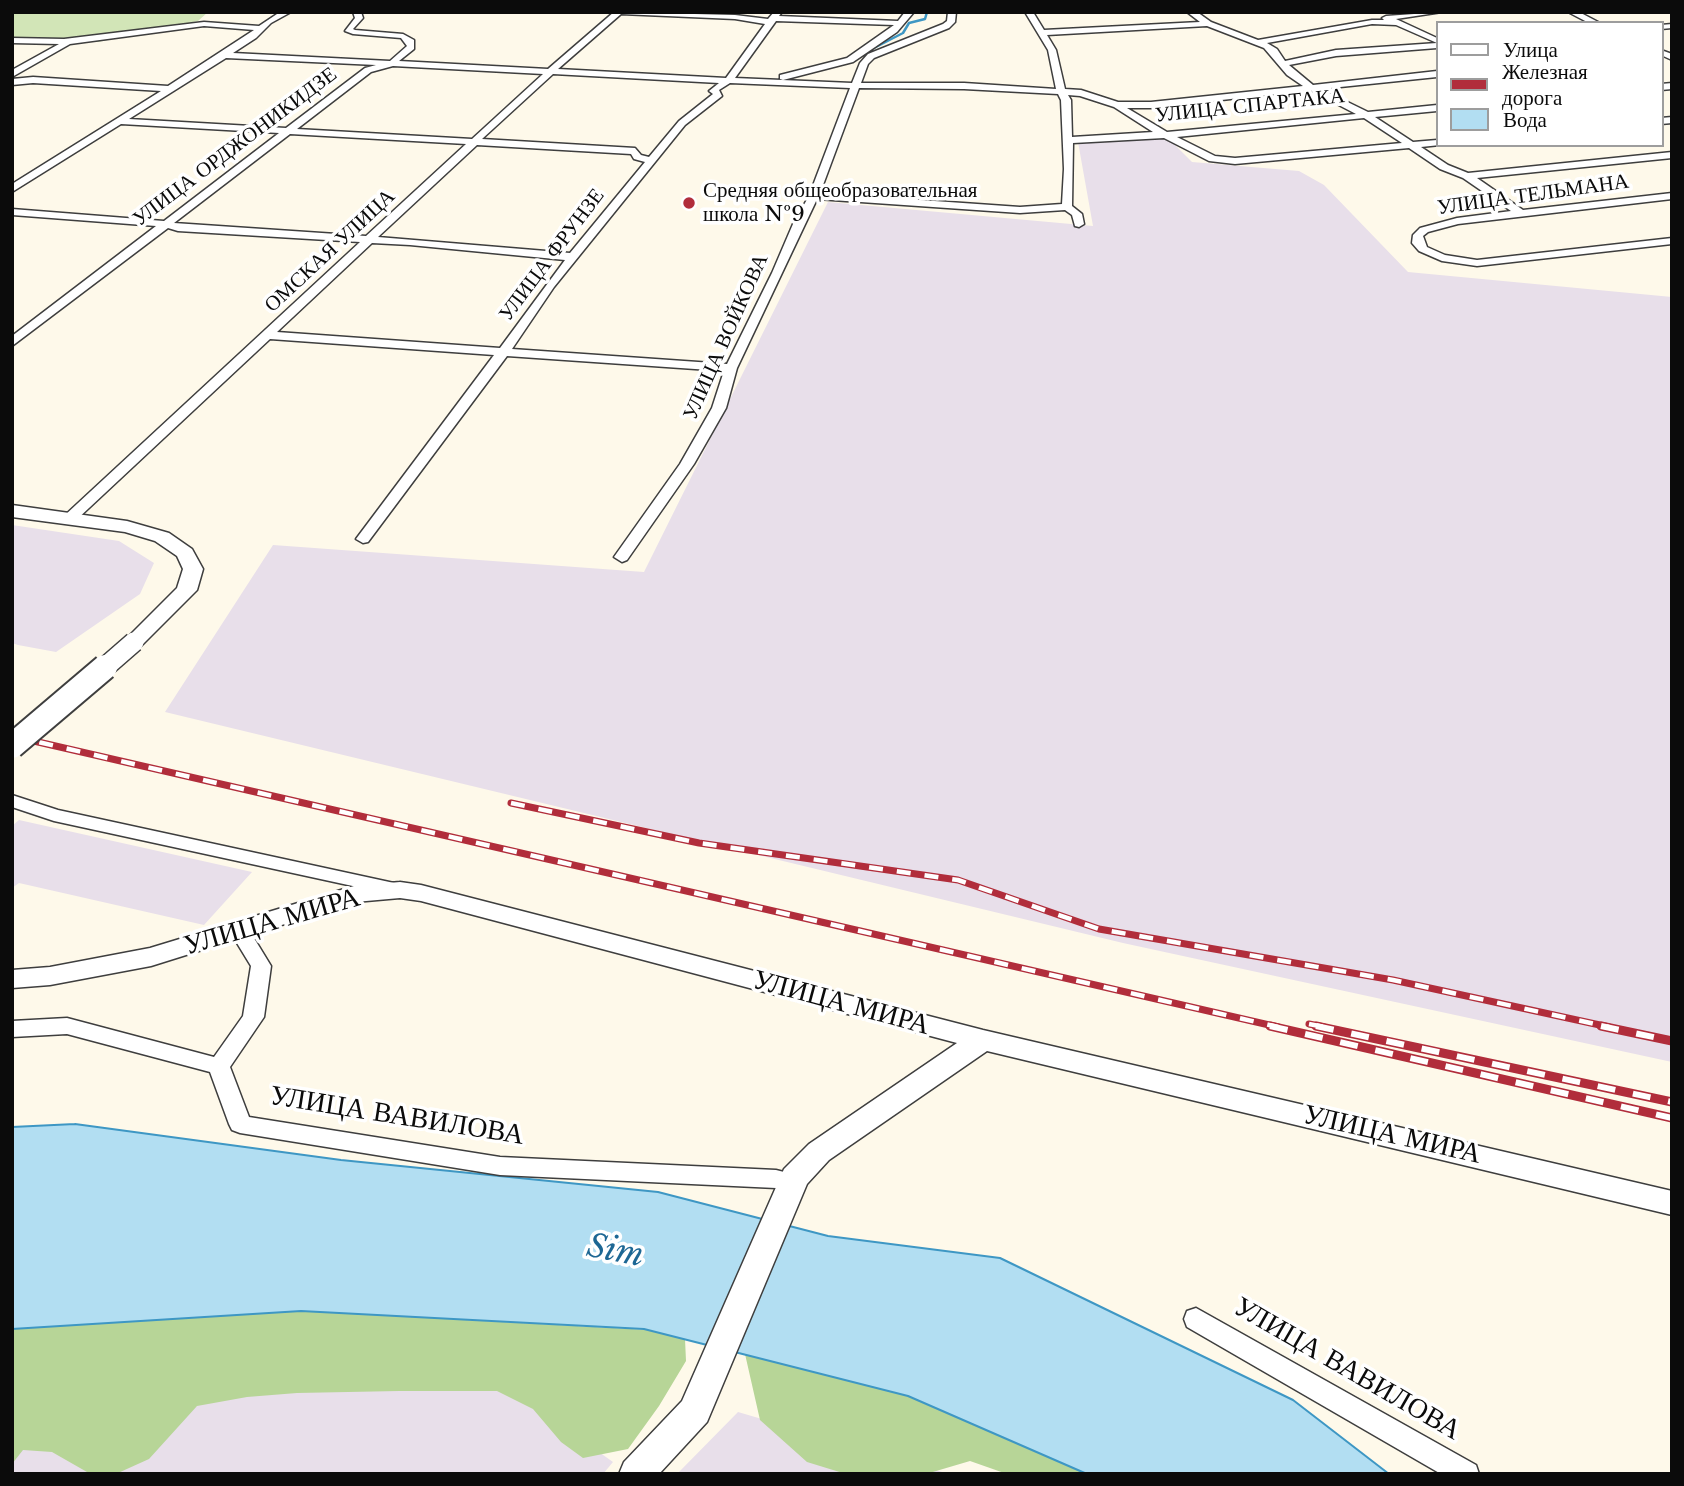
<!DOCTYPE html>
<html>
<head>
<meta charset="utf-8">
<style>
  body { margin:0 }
  #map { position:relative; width:1684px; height:1486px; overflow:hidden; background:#fef9ea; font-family:"Libre Baskerville",serif }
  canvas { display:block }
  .frame { position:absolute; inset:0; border:14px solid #0b0b0b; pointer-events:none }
  .legend { position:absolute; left:1436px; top:21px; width:228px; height:126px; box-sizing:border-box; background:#fff; border:2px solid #9d9d9d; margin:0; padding:9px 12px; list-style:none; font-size:21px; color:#0b0b0b }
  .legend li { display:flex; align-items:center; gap:14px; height:35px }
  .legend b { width:35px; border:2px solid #9d9d9d }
</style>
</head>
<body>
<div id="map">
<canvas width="1684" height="1486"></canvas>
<div class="frame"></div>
<ul class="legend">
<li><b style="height:9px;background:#fff"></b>Улица</li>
<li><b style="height:9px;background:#b12d3b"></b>Железная дорога</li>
<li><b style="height:19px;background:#b2def2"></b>Вода</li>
</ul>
</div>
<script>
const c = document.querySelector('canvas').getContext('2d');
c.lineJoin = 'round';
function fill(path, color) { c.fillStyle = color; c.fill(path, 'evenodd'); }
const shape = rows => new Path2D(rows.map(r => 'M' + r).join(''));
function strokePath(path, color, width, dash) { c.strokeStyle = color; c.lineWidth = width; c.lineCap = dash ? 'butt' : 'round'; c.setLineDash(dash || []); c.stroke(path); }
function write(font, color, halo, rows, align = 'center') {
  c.font = font + ' "Libre Baskerville",serif'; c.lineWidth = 7; c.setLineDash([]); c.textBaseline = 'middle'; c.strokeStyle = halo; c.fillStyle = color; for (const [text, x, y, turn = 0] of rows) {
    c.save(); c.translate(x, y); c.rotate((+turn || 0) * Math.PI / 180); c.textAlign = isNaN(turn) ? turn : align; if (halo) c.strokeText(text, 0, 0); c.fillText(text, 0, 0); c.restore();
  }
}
const industrial = shape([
  [1166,136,1192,162,1299,171,1324,185,1408,272,1672,297,1672,1062,1123,943,165,712,273,545,644,572,828,202,1093,226,1078,142],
  [12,525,119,541,154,563,140,594,56,652,18,645,12,643],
  [19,820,252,872,204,925,19,883,12,888,12,826],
  [510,1389,613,1462,603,1474,12,1474,12,1453,234,1390],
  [738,1412,949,1474,677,1474]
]);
const green = shape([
  [12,12,208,12,198,21,98,42,12,37]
]);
const forest = shape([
  [301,1311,650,1330,685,1339,686,1361,659,1406,628,1449,583,1458,561,1442,533,1409,497,1391,399,1391,297,1393,247,1397,197,1406,149,1459,118,1473,87,1472,52,1452,23,1450,12,1464,12,1329],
  [745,1354,908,1396,1087,1474,1007,1474,970,1461,926,1474,846,1474,807,1462,760,1420]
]);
const water = shape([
  [75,1124,341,1160,658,1192,828,1236,1000,1258,1293,1400,1389,1474,1087,1474,908,1396,644,1329,301,1311,12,1329,12,1127,75,1124]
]);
const stream = shape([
  [870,50,903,33,909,23,925,19,927,12]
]);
const minor = shape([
  [280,12,291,12,271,23,256,38,233,53,390,61,407,46,401,38,353,34,345,31,355,18,353,12,361,12,363,18,353,29,355,30,403,34,414,40,414,49,399,61,548,69,614,12,735,15,768,19,774,12,782,12,779,16,898,21,905,12,914,12,897,32,853,62,783,80,780,79,780,75,847,58,894,25,776,21,735,78,852,83,860,63,868,54,943,24,947,21,948,12,956,12,955,22,949,28,874,58,868,64,861,83,964,83,1056,89,1048,50,1025,12,1033,12,1044,30,1200,22,1187,12,1197,12,1211,22,1258,40,1372,20,1384,20,1382,18,1386,16,1442,12,1396,19,1437,38,1437,48,1336,56,1289,65,1313,85,1437,71,1437,77,1321,89,1368,112,1437,105,1437,111,1375,117,1413,142,1437,140,1437,145,1440,145,1421,147,1448,165,1468,173,1672,152,1672,158,1477,178,1523,210,1672,193,1672,199,1458,224,1428,232,1423,236,1427,247,1445,255,1477,260,1672,238,1672,244,1477,266,1442,261,1419,251,1412,243,1413,235,1420,228,1457,218,1511,211,1463,178,1440,169,1409,148,1235,164,1209,161,1164,138,1073,143,1072,206,1082,214,1084,224,1079,227,1075,226,1072,215,1065,210,1020,213,817,199,737,368,726,408,694,464,627,560,622,562,614,557,680,464,712,408,724,371,507,356,368,542,363,543,356,539,494,355,270,339,74,522,64,522,62,519,64,516,360,242,178,231,168,228,12,346,12,336,156,226,12,215,12,209,164,221,279,133,121,124,12,192,12,184,161,91,33,83,12,85,12,79,33,77,168,86,254,30,204,26,70,44,12,77,12,70,59,44,12,43,12,38,64,39,204,22,259,26,280,12],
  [621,14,735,19,765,24,726,78,558,69,621,14],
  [1372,24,1396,25,1437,43,1336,50,1285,61,1277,49,1267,43,1372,24],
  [1207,26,1264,48,1287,75,1303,86,1151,102,1118,102,1081,90,1065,89,1056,50,1047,35,1207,26],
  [226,58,376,65,365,68,286,128,129,119,226,58],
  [393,66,543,74,472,139,297,129,371,72,393,66],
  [553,74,719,83,709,91,713,94,679,121,649,157,641,155,635,148,482,139,553,74],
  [730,83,850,88,809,196,793,224,772,273,727,364,512,349,554,287,685,125,722,96,719,90,730,83],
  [859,88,964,89,1058,94,1061,100,1064,169,1062,204,1020,207,820,193,859,88],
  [1310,90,1356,114,1167,132,1127,108,1151,108,1310,90],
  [1068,95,1080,96,1114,107,1153,132,1072,137,1071,100,1068,95],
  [1364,118,1402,143,1235,158,1215,156,1177,137,1364,118],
  [290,134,466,144,366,236,174,223,290,134],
  [477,145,631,154,634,159,645,162,570,253,378,237,477,145],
  [372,243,410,245,565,260,500,348,277,332,372,243],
  [1568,12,1579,12,1600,23,1589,23,1568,12],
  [1672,24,1672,28,1661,29,1661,25,1672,24],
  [1661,50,1672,54,1672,60,1661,55,1661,50],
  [1672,83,1672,89,1661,90,1661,84,1672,83],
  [1672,117,1672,123,1661,124,1661,118,1672,117],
  [12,795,58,810,394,883,401,884,404,889,401,894,394,895,54,821,12,807,12,795],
  [239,923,246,925,271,966,264,1017,230,1067,249,1117,500,1157,776,1170,784,1172,788,1179,784,1186,776,1188,500,1175,240,1133,232,1130,229,1124,210,1072,67,1034,12,1037,12,1021,67,1018,214,1057,243,1016,251,966,229,930,232,925,239,923],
  [1196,1308,1476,1465,1479,1474,1441,1474,1187,1327,1184,1319,1187,1311,1196,1308]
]);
const tertiary = shape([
  [12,505,127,521,169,533,192,549,203,569,197,590,141,646,127,646,123,642,177,588,183,569,177,556,155,541,125,532,12,517,12,505],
  [400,882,421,885,983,1030,1672,1191,1672,1215,987,1051,829,1160,807,1184,707,1422,659,1474,619,1474,624,1462,682,1401,784,1169,809,1144,957,1043,421,901,400,898,355,902,151,966,50,985,12,988,12,970,50,967,150,948,354,886,400,882]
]);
const railFar1 = shape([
  [12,736,1278,1027],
  [511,803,699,843,958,880,1099,929,1393,980,1609,1027],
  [1309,1024,1324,1027]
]);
const rail = shape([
  [1270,1026,1672,1118],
  [1316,1026,1672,1102],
  [1601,1026,1672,1041]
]);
const tertiaryBridgeFar1 = shape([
  [103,669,134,642]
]);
const tertiaryBridge = shape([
  [12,746,105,667]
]);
const markers = [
  [689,203,7,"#b12d3b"]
];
const farStreetnames = [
  ["УЛИЦА СПАРТАКА",1250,106,-6],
  ["УЛИЦА ОРДЖОНИКИДЗЕ",235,147,-37],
  ["УЛИЦА ТЕЛЬМАНА",1533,195,-8],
  ["ОМСКАЯ УЛИЦА",330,251,-43],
  ["УЛИЦА ФРУНЗЕ",552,255,-53],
  ["УЛИЦА ВОЙКОВА",726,337,-66]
];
const farPoinames = [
  ["Средняя общеобразовательная",703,191],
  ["школа №9",703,215]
];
const nearStreetnames = [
  ["УЛИЦА МИРА",272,922,-16],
  ["УЛИЦА МИРА",841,1003,15],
  ["УЛИЦА ВАВИЛОВА",397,1116,9],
  ["УЛИЦА МИРА",1392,1135,13],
  ["УЛИЦА ВАВИЛОВА",1347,1369,30]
];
const nearWaternames = [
  ["Sim",615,1252,11]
];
fill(industrial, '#e8dfea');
fill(green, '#d2e5b7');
fill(forest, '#b7d597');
fill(water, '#b2def2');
strokePath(water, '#3e97c4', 2);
strokePath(stream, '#3e97c4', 2.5);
strokePath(minor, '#3e3e3e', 3);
strokePath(tertiary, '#3e3e3e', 3);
fill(minor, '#fff');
fill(tertiary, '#fff');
strokePath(railFar1, '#b12d3b', 7);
strokePath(rail, '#b12d3b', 9);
strokePath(railFar1, '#fff', 4.5, [14]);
strokePath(rail, '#fff', 6, [18]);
strokePath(tertiaryBridgeFar1, '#3e3e3e', 22, []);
strokePath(tertiaryBridge, '#3e3e3e', 28, []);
strokePath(tertiaryBridgeFar1, '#fff', 19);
strokePath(tertiaryBridge, '#fff', 24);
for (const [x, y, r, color] of markers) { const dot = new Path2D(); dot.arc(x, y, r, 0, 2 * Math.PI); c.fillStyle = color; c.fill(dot); strokePath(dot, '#fff', 2.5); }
write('21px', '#0b0b0b', '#fff', farStreetnames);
write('21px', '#0b0b0b', '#fff', farPoinames, 'left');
write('28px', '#0b0b0b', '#fff', nearStreetnames);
write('italic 32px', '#1d6794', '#fff', nearWaternames);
</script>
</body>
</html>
